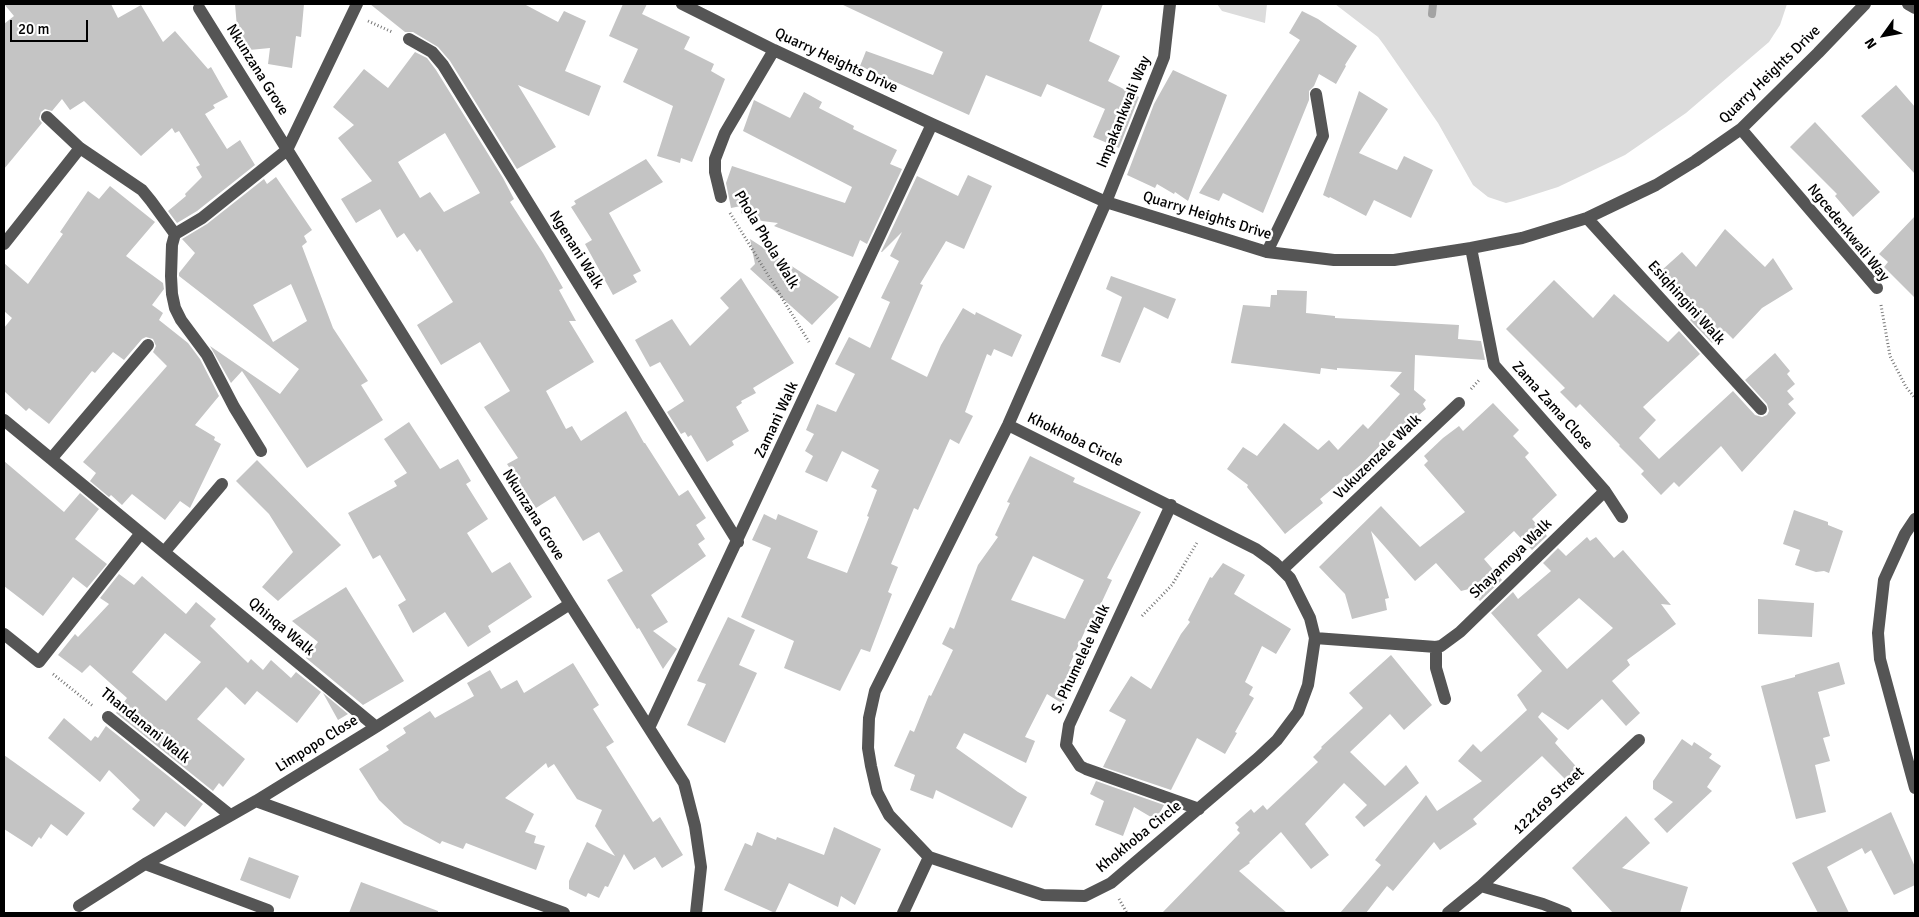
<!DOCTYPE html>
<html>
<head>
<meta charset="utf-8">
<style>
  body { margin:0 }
  #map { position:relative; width:1919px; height:917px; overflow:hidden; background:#fff; font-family:Signika,sans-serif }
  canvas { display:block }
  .frame { position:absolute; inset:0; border:5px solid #000; pointer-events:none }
  .north { position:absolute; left:1859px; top:10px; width:50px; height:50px; -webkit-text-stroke:4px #fff; paint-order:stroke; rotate:238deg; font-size:14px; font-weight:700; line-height:20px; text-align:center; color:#000 }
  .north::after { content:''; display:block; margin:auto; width:18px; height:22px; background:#000; clip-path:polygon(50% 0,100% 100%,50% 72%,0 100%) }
  .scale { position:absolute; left:10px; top:20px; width:78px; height:22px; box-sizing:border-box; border:2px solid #000; border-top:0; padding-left:6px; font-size:15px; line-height:18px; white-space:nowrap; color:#000; -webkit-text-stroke:4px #fff; paint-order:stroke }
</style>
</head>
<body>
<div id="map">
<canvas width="1919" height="917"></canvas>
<div class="frame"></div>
<div class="north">N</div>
<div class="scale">20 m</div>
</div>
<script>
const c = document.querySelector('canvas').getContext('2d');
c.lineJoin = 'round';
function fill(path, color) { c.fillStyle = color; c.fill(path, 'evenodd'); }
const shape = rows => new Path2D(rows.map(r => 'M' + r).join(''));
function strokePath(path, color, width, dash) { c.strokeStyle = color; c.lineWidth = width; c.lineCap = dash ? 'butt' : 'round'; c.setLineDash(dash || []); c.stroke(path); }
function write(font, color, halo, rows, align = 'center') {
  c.font = font + ' Signika,sans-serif'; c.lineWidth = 5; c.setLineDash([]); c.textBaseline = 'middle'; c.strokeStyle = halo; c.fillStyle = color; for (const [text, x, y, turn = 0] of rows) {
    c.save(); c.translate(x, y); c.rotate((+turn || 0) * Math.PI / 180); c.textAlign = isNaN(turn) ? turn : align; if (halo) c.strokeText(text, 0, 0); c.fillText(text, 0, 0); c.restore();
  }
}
const green = shape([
  [1217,4,1267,4,1265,23,1222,11],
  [1335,4,1787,4,1780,25,1769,42,1686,113,1625,155,1558,187,1514,201,1506,203,1488,197,1473,185,1438,123,1384,45,1378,37]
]);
const stream = shape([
  [1432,14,1433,4]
]);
const building = shape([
  [4,4,111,4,118,18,141,5,163,42,175,31,208,69,211,67,228,97,213,105,215,108,205,114,227,149,240,140,255,165,197,211,177,223,168,211,186,196,185,194,202,177,196,167,200,165,179,131,175,133,172,128,141,156,84,101,70,110,62,99,52,111,45,109,41,112,39,119,42,123,4,169,4,24,14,16],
  [235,4,304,4,301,37,296,36,292,68,268,64,270,48,239,51],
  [370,4,524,4,558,22,564,11,586,21,565,71,601,86,589,116,518,85,556,147,517,169,450,61,438,47,413,32,405,32],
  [623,4,647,4,642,14,690,37,684,49,714,64,711,71,725,79,692,162,681,158,680,163,657,156,673,106,623,82,638,49,609,36],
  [841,4,1103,4,1089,41,1120,56,1108,81,1139,97,1119,148,1093,137,1105,109,1047,84,1041,97,986,75,969,115,860,66,866,51,933,75,943,52],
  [1302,11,1318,19,1357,46,1345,65,1346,66,1336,84,1319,74,1314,86,1309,91,1309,100,1263,213,1223,193,1219,201,1199,193,1300,40,1289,33],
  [415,52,427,58,436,70,503,178,514,199,510,202,543,253,563,288,559,290,576,321,569,321,594,362,546,391,566,429,572,426,581,441,626,411,644,443,645,443,679,496,688,490,706,518,696,525,705,539,698,544,706,556,651,595,668,622,653,631,677,649,663,669,639,628,637,629,607,580,623,571,599,532,583,541,555,496,536,508,507,464,518,458,484,407,510,391,480,342,441,365,417,325,453,302,420,249,417,252,404,233,397,238,380,209,356,223,341,199,372,181,338,138,354,125,333,107,364,69,388,88],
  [445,133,480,193,444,212,430,192,420,198,398,162],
  [1173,70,1227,95,1188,201,1175,192,1174,194,1157,184,1155,188,1127,175,1154,104],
  [1896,85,1915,107,1915,174,1861,116],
  [1359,91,1388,109,1359,153,1397,170,1404,156,1433,170,1411,218,1374,200,1366,216,1330,197,1329,198,1323,195],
  [804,92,822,102,819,108,854,126,853,129,897,150,890,164,902,169,867,244,860,240,853,257,774,226,778,223,762,221,741,213,741,206,731,208,726,183,732,166,845,203,852,187,743,131,754,100,790,118],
  [1815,122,1880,192,1853,217,1835,196,1837,194,1790,147],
  [646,159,663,182,609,213,641,271,633,275,637,282,613,295,585,244,592,240,571,207,576,204,574,201],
  [968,175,992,186,964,249,946,241,920,284,923,285,891,359,927,377,941,345,963,308,975,315,976,312,1022,335,1012,357,994,349,991,356,987,354,965,412,973,416,959,444,950,439,918,510,914,508,891,564,898,567,888,592,892,594,870,652,861,649,840,691,784,668,794,641,741,617,771,548,752,540,764,514,776,520,778,514,818,531,807,558,847,573,869,517,867,516,877,490,871,487,879,470,842,451,827,482,805,472,813,456,805,451,814,434,806,430,817,404,836,412,855,374,835,364,849,337,870,348,890,302,881,298,899,261,890,256,902,232,882,252,881,252,917,176,958,196],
  [276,177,312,230,304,236,307,242,302,246,333,328,368,381,361,385,383,420,307,468,242,371,231,383,210,346,280,394,299,369,179,276,179,273,195,253,182,239,207,224,264,179,267,184],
  [291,284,307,321,273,342,253,305],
  [110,186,155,222,126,256,163,283,164,289,152,305,163,313,159,320,188,343,200,359,219,396,195,425,215,437,214,440,221,444,190,508,180,501,165,520,132,494,122,505,111,495,109,497,90,481,96,473,83,462,167,366,153,352,156,346,153,339,146,337,142,339,124,360,113,352,95,373,92,371,49,424,29,408,26,411,4,391,4,328,12,318,4,311,4,263,28,284,63,234,60,232,88,191,99,199],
  [1915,216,1915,298,1884,267,1888,262,1879,254],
  [1725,229,1765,267,1773,258,1793,289,1762,308,1733,339,1725,331,1712,343,1690,320,1700,310,1662,270,1682,252,1696,267],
  [750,239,827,289,839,297,812,325,750,269,755,264],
  [1111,276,1176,299,1168,319,1144,307,1120,363,1101,356,1122,297,1106,289],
  [741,278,794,363,753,388,756,393,741,401,742,403,736,407,749,431,732,441,734,445,707,462,691,435,688,437,685,432,681,434,667,412,684,401,660,362,650,367,635,340,672,319,690,346,729,308,720,298],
  [1554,280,1593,318,1614,294,1668,342,1679,331,1700,354,1643,407,1656,420,1639,438,1659,459,1733,391,1755,415,1762,417,1767,415,1769,411,1767,404,1745,380,1775,353,1790,371,1787,374,1795,384,1787,391,1794,399,1788,404,1796,413,1742,472,1721,446,1679,487,1674,482,1661,495,1641,474,1644,471,1619,446,1620,445,1580,404,1576,408,1560,392,1565,388,1506,329],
  [1277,290,1307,291,1306,313,1335,316,1335,318,1459,325,1458,339,1481,341,1485,360,1415,355,1414,390,1426,400,1423,404,1426,409,1395,435,1392,433,1363,463,1320,499,1323,503,1285,534,1247,487,1248,485,1227,469,1243,447,1257,456,1284,423,1318,450,1329,440,1338,450,1363,424,1368,429,1400,394,1390,386,1402,372,1337,368,1337,370,1321,368,1320,374,1231,363,1243,305,1270,307,1271,295,1277,295],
  [1493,403,1519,430,1513,436,1529,453,1525,457,1557,495,1532,519,1547,536,1532,550,1514,531,1484,559,1502,580,1480,601,1469,589,1461,591,1436,563,1415,581,1371,531,1389,598,1385,599,1387,610,1352,619,1345,594,1319,567,1381,506,1420,547,1465,512,1424,465,1428,461,1424,456,1443,438,1459,426,1463,431],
  [409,422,440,469,458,459,471,481,466,484,488,519,467,533,492,573,510,562,532,597,488,626,491,632,468,647,445,612,413,633,398,605,406,600,380,555,373,559,348,513,397,486,394,481,407,473,384,439],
  [1030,456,1075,478,1073,482,1141,512,1107,578,1112,580,1092,623,1089,622,1069,666,1079,670,1063,704,1047,694,1025,737,1035,741,1026,763,964,733,956,748,1018,792,1027,797,1012,828,936,790,933,799,910,790,915,775,894,766,910,730,914,732,929,695,931,696,953,650,942,644,950,627,954,629,978,565,998,537,995,535,1010,503,1007,502],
  [1033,556,1084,580,1065,619,1011,600],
  [257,460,341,545,278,601,262,587,293,552,269,514,236,481],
  [4,461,64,512,80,493,99,509,75,539,107,564,87,588,73,577,43,616,4,586],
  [1794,510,1828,522,1828,525,1843,531,1829,573,1824,571,1816,572,1795,565,1800,550,1783,544],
  [1587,537,1590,541,1596,537,1614,558,1623,550,1671,605,1661,604,1676,624,1627,660,1630,665,1612,681,1640,713,1626,726,1602,699,1568,730,1542,712,1538,717,1558,739,1555,743,1582,773,1570,784,1542,756,1473,819,1477,824,1440,850,1434,842,1393,891,1387,886,1366,913,1340,913,1381,865,1375,860,1426,795,1437,811,1482,781,1458,761,1473,744,1481,752,1527,710,1517,695,1542,671,1491,613,1513,592,1518,599,1551,571,1543,563,1558,548,1566,556],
  [1579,598,1613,628,1567,669,1537,635],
  [1223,563,1245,575,1234,594,1291,629,1276,654,1262,646,1245,682,1253,687,1249,695,1254,698,1235,732,1237,733,1225,754,1197,738,1171,790,1103,767,1126,720,1109,711,1131,676,1151,689,1181,634,1190,622,1188,620,1210,577,1212,578],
  [119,574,134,585,142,576,186,614,196,602,216,619,210,626,248,663,251,659,263,670,271,660,291,678,296,672,321,692,297,723,257,691,245,705,226,687,197,719,245,759,223,787,219,783,213,791,116,713,127,698,90,665,82,673,58,655,75,634,78,637,109,604,100,598],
  [165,633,201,662,166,701,132,672],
  [346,587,404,681,363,705,306,658,318,642,292,621],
  [1758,599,1814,603,1812,637,1758,634],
  [728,617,755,630,739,665,757,673,725,743,687,725,706,684,697,681],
  [1391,655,1432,705,1404,730,1390,714,1350,752,1385,786,1406,765,1419,783,1364,827,1355,817,1367,805,1344,783,1305,824,1329,855,1311,869,1281,832,1249,862,1250,863,1239,871,1287,913,1162,913,1240,833,1237,830,1239,827,1235,823,1251,809,1254,813,1263,805,1267,810,1318,762,1313,757,1322,748,1321,747,1363,708,1349,693],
  [1839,662,1845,684,1818,692,1830,736,1823,738,1830,761,1815,765,1826,812,1796,819,1761,686,1795,677,1795,675],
  [573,663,599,705,593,709,614,742,606,747,653,822,660,817,683,855,662,868,655,857,634,870,624,854,608,887,605,886,599,898,588,893,586,897,569,889,569,881,587,842,615,856,595,826,602,810,577,799,554,764,548,768,546,763,505,798,534,814,525,832,536,836,534,843,545,846,536,870,466,843,463,849,442,841,440,844,404,824,379,800,359,769,389,750,386,746,406,733,403,728,430,711,435,718,474,696,467,683,490,670,501,689,517,680,524,693],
  [323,693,348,714,338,720],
  [64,718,91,741,95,736,98,738,106,726,203,804,185,827,166,812,154,827,132,809,140,800,109,770,100,782,48,738],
  [1682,739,1692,746,1694,742,1712,754,1709,758,1721,766,1707,787,1712,791,1667,833,1654,819,1673,802,1653,789,1653,781],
  [4,755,85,813,67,836,51,824,41,839,39,837,32,847,4,829],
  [1096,781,1164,805,1156,820,1134,807,1123,836,1095,825,1104,801,1090,794],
  [1891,812,1915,867,1915,885,1894,895,1871,850,1865,854,1862,848,1827,867,1849,913,1818,913,1792,863],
  [1626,816,1650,843,1622,868,1688,887,1680,913,1613,913,1572,868],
  [834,827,881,849,855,905,841,896,838,907,789,883,775,913,724,890,745,843,752,846,757,832,776,840,777,837,824,855],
  [249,857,299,876,290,899,240,880],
  [361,882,438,911,438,913,349,913]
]);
const path = shape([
  [368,21,392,32],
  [730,213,809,342],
  [1881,305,1890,356,1906,387,1915,398],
  [1471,389,1480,379],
  [1142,616,1172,585,1198,541],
  [53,674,93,706],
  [1119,899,1127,913]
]);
const minor = shape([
  [682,4,774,50,932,124,1106,202,1267,252,1334,260,1394,260,1471,248,1522,238,1587,218,1656,185,1695,161,1741,129,1818,53,1865,4],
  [1908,4,1915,8],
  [199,8,570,604,684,783,695,826,701,867,696,913],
  [409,39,432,52,443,65,738,542],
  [47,117,80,148,142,190,151,201,175,234,172,245,171,276,172,294,175,308,181,320,207,355,234,407,261,451],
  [1741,129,1877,288],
  [721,197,715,172,715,159,725,133,774,50],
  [1587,218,1761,409],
  [175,234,202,218,287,150,357,4],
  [4,244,80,148],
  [1471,248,1494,365,1605,491,1622,517],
  [1267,252,1323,136,1316,94],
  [4,420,376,727],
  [1008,425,1256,549,1274,562,1290,578,1310,618,1315,638,1308,685,1298,712,1277,740,1258,758,1111,883,1085,896,1043,895,929,857,889,815,877,792,871,766,868,748,869,718,875,691,1008,425,1106,202,1164,57,1170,4],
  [51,459,148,345],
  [1171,505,1069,725,1066,745,1080,766,1086,769,1199,809],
  [1915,519,1905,534,1884,580,1878,633,1880,659,1915,788],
  [165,551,222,484],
  [1282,570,1459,403],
  [4,634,39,662,141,533],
  [1315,638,1436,647,1441,646,1460,632,1605,491],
  [1436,647,1436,668,1445,699],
  [108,717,230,815],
  [649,728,932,124],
  [256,801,564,913],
  [145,864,268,910],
  [1481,886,1639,740],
  [79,906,145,864,256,801,376,727,570,604],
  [903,913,929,857],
  [1448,913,1481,886,1543,904,1566,913]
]);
const streetNames = [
  ["Quarry Heights Drive",836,61,25],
  ["Nkunzana Grove",257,70,58],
  ["Quarry Heights Drive",1770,75,-44],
  ["Impakankwali Way",1124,112,-68],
  ["Quarry Heights Drive",1207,216,17],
  ["Ngcedenkwali Way",1848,233,51],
  ["Phola Phola Walk",766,240,59],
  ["Ngenani Walk",576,250,58],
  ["Esiqhingini Walk",1686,303,48],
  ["Zama Zama Close",1552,406,48],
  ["Zamani Walk",777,420,-65],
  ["Khokhoba Circle",1075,440,26],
  ["Vukuzenzele Walk",1378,457,-44],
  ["Nkunzana Grove",533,515,58],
  ["Shayamoya Walk",1511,559,-44],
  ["Qhinqa Walk",281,627,40],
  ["S. Phumelele Walk",1081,659,-65],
  ["Thandanani Walk",145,726,39],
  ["Limpopo Close",317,744,-32],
  ["122169 Street",1549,801,-43],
  ["Khokhoba Circle",1139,837,-39]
];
fill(green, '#dcdcdc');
strokePath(stream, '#a3a3a3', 8);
fill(building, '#c4c4c4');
strokePath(path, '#777', 3, [1, 2.5]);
strokePath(minor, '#555', 12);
write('15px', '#000', '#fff', streetNames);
</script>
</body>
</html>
